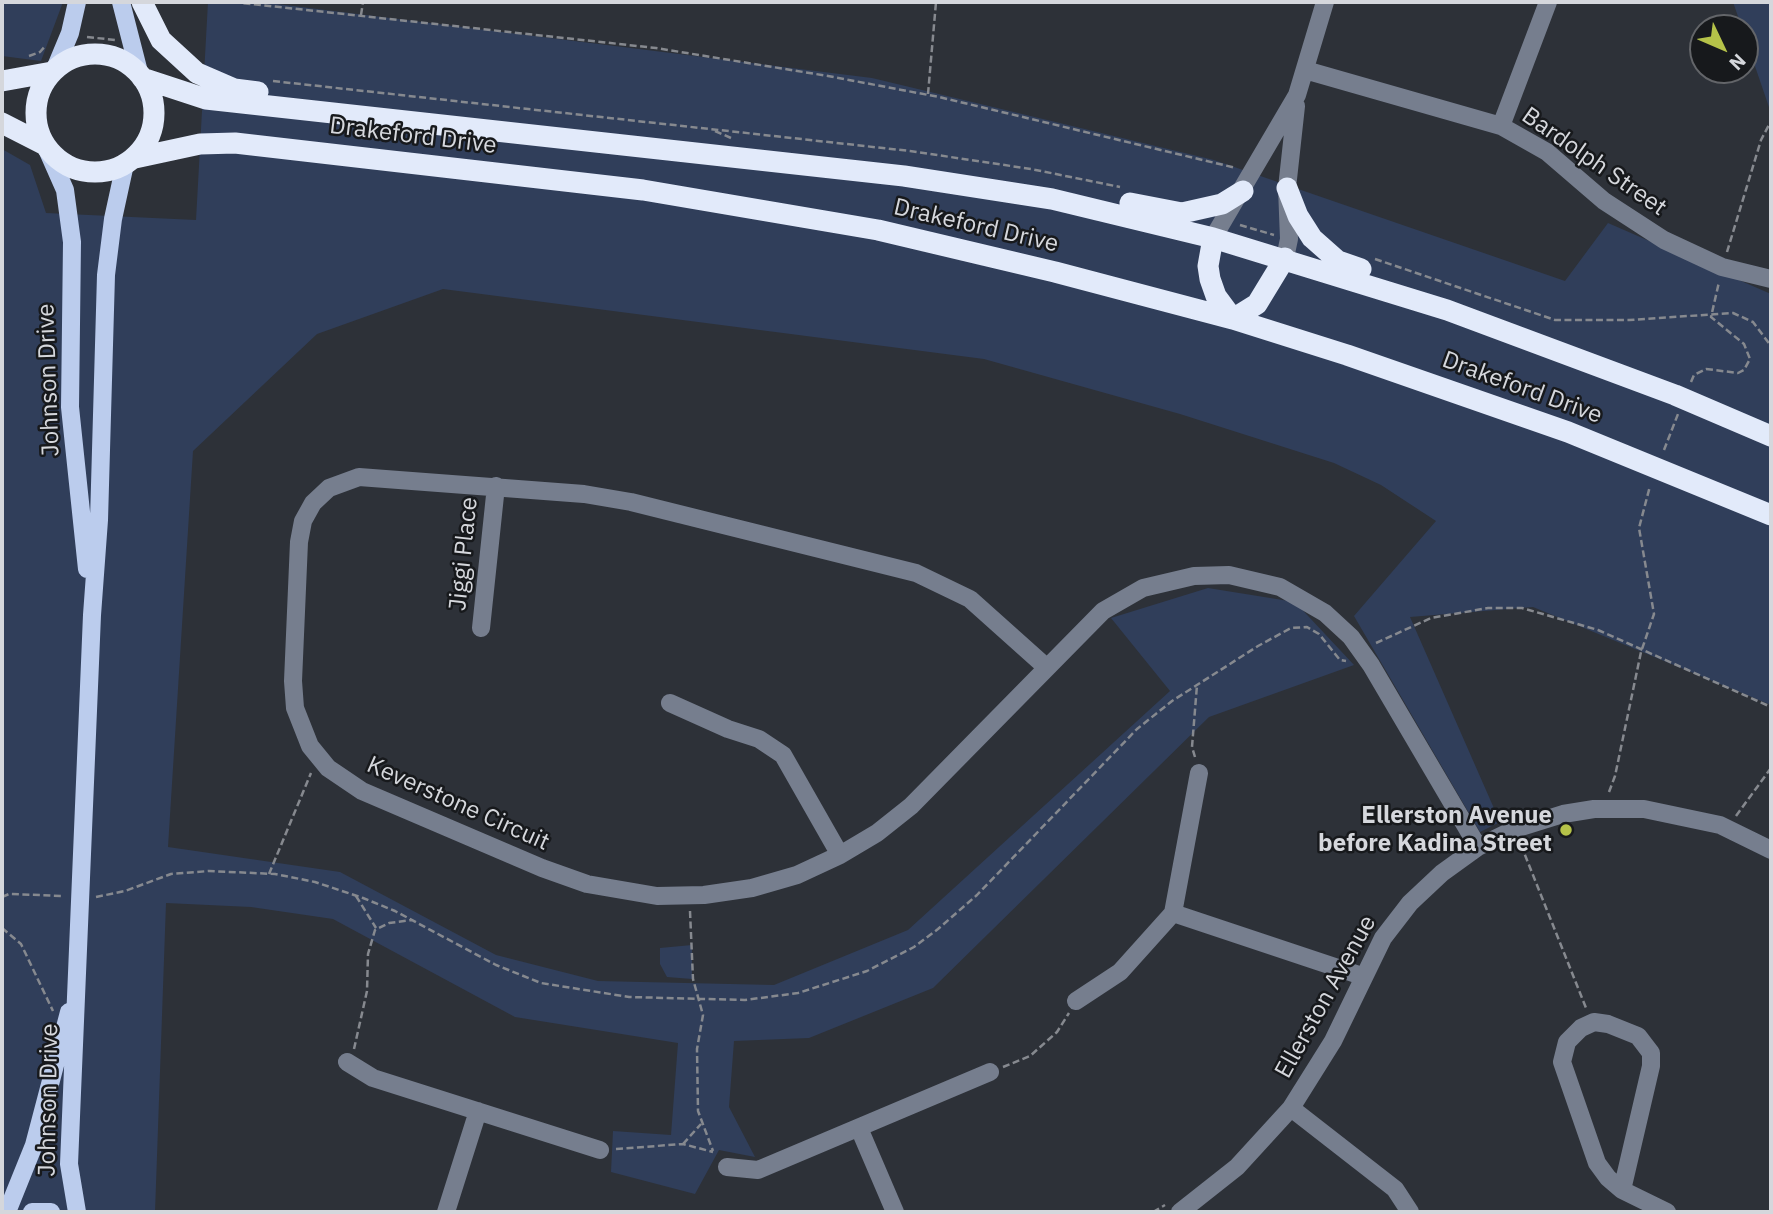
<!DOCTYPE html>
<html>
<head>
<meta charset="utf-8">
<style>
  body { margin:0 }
  #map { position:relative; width:1773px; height:1214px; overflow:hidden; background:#2d3138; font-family:"IBM Plex Sans",sans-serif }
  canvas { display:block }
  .frame { position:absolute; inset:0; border:4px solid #d5d7dc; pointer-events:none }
  .north { position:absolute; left:1689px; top:14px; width:70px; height:70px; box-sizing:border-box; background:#17191c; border:2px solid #636569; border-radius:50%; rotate:134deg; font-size:19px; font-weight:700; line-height:28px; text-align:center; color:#d5d7dc }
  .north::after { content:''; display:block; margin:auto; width:24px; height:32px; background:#b5c249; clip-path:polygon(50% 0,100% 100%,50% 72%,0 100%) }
</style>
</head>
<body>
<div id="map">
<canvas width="1773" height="1214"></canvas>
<div class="frame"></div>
<div class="north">N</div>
</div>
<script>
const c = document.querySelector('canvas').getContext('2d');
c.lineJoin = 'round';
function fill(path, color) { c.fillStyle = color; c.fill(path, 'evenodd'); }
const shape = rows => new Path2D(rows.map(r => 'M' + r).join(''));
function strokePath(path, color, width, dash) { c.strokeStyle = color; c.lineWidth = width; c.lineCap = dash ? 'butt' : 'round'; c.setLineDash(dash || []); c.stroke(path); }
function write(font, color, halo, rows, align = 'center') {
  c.font = font + ' "IBM Plex Sans",sans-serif'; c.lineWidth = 5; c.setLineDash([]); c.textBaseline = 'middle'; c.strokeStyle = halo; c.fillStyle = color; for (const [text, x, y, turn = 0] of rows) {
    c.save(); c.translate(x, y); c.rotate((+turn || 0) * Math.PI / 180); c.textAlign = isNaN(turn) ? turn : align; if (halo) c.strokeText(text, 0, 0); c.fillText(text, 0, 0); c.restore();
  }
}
const green = shape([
  [2,2,63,2,41,61,2,56],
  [208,2,261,2,872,78,1214,160,1565,281,1608,223,1771,294,1771,705,1533,607,1410,617,1500,822,1480,832,1354,616,1436,521,1381,485,1334,463,1180,414,984,359,443,289,317,334,193,451,168,847,340,872,496,955,598,981,774,985,908,930,1170,691,1111,618,1208,588,1295,602,1354,665,1209,717,933,988,809,1038,734,1041,729,1107,755,1157,719,1150,695,1194,611,1172,613,1131,671,1135,678,1043,515,1017,333,919,251,907,166,903,155,1212,2,1212,2,149,30,165,46,213,196,220],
  [1733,2,1771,2,1771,113,1745,37,1745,28,1742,28],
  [692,945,692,979,667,977,660,964,660,948]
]);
const path = shape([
  [233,2,656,48,828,76,939,97,1236,168],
  [361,15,363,2],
  [87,37,115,40],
  [29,56,40,52,46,45],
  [273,81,910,151,1031,169,1120,187],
  [928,94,936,2],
  [715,131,731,138],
  [1240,225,1274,235],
  [1727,252,1761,140,1771,121],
  [1375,259,1555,320,1629,320,1733,313,1753,322,1771,346],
  [1691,382,1694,375,1706,369,1738,373,1744,370,1750,359,1744,344,1711,317,1719,282],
  [1664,450,1678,414],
  [1376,643,1431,618,1488,608,1522,608,1598,630,1771,707],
  [1195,757,1192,747,1197,685],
  [1609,792,1615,776,1641,652,1654,614,1639,528,1650,486],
  [1736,816,1771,768],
  [1521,845,1586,1008],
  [269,874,311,773],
  [356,896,376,928],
  [2,897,9,894,64,896],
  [96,897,125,891,171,874,209,871,275,874,315,882,363,898,395,911,496,965,541,983,629,997,745,1000,798,993,867,971,914,947,938,929,977,895,1137,729,1172,701,1258,646,1291,628,1307,627,1319,634,1340,660,1346,661],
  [690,911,693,979,703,1015,697,1049,698,1111,713,1151],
  [2,928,21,944,53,1011],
  [354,1049,367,991,368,954,375,930,389,923,412,920],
  [1003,1067,1030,1056,1057,1032,1069,1013],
  [683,1144,701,1124],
  [616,1149,683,1144,713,1152],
  [1153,1212,1165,1205]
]);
const minor = shape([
  [1305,70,1501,126,1547,152,1604,201,1664,240,1722,267,1771,279],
  [1501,126,1548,2],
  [1213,238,1297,95,1325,2],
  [1285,258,1289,239,1287,188,1296,106],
  [481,628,496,486],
  [1046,667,970,599,916,573,631,502,584,494,359,477,329,488,313,503,303,521,299,542,293,681,295,708,310,746,328,768,362,791,542,868,587,884,657,896,704,895,752,888,797,875,840,855,877,833,911,806,1103,611,1143,588,1194,576,1229,575,1280,587,1325,613,1351,637,1371,665,1478,847],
  [670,703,728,729,759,739,783,755,840,855],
  [1173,913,1362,976],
  [1076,1001,1120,972,1173,913,1199,773],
  [347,1062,373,1078,600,1150],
  [1291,1108,1395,1189,1410,1212],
  [859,1128,895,1212],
  [727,1167,758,1170,990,1072],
  [1622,1190,1651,1066,1651,1053,1638,1036,1608,1024,1594,1022,1581,1028,1567,1042,1562,1062,1597,1163,1608,1178,1622,1190,1667,1212],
  [446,1212,478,1111],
  [1180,1212,1237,1167,1291,1108,1333,1041,1383,938,1410,903,1442,873,1478,847,1515,829,1563,814,1594,809,1644,809,1720,825,1771,850]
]);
const major = shape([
  [121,2,140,76],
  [55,69,70,33,77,2],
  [46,147,65,190,72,242,70,407,87,569],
  [7,1212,34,1145,69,1012],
  [32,1212,51,1212],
  [77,1212,69,1164,92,615,99,520,106,275,113,219,125,164]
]);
const highway = shape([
  [142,2,161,40,197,73,234,89,258,92],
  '36 113a59 59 0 1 1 118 0a59 59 0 1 1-118 0Z',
  [142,78,206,99,904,176,1052,199,1213,238,1447,310,1675,395,1771,436],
  [2,81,52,72],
  [2,123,45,145],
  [135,158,200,144,235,143,643,190,878,230,1055,272,1233,319,1347,355,1568,432,1771,515],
  [1287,188,1298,216,1312,238,1338,261,1361,269],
  [1130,203,1182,213,1222,204,1243,191],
  [1213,238,1208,266,1210,279,1216,296,1233,319],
  [1233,319,1257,304,1285,258]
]);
const markers = [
  [1566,830,7,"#b5c249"]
];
const streetNames = [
  ["Drakeford Drive",413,136,7],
  ["Bardolph Street",1594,162,35],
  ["Drakeford Drive",976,226,13],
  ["Johnson Drive",49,380,-92],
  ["Drakeford Drive",1522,388,20],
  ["Jiggi Place",464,554,-84],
  ["Keverstone Circuit",458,804,24],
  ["Ellerston Avenue",1326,997,-61],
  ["Johnson Drive",49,1100,-89]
];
const poiNames = [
  ["Ellerston Avenue",1552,816],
  ["before Kadina Street",1552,844]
];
fill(green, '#303e5a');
strokePath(path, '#86898f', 2.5, [7, 3.5]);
strokePath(minor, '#767e8e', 18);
strokePath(major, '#bbcced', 18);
strokePath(highway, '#e2eafa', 21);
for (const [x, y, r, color] of markers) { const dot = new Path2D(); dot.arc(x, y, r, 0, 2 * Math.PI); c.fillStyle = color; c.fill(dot); strokePath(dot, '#17191c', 2.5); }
write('24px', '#d5d7dc', '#17191c', streetNames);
write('bold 24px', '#d5d7dc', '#17191c', poiNames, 'right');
</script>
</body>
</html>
